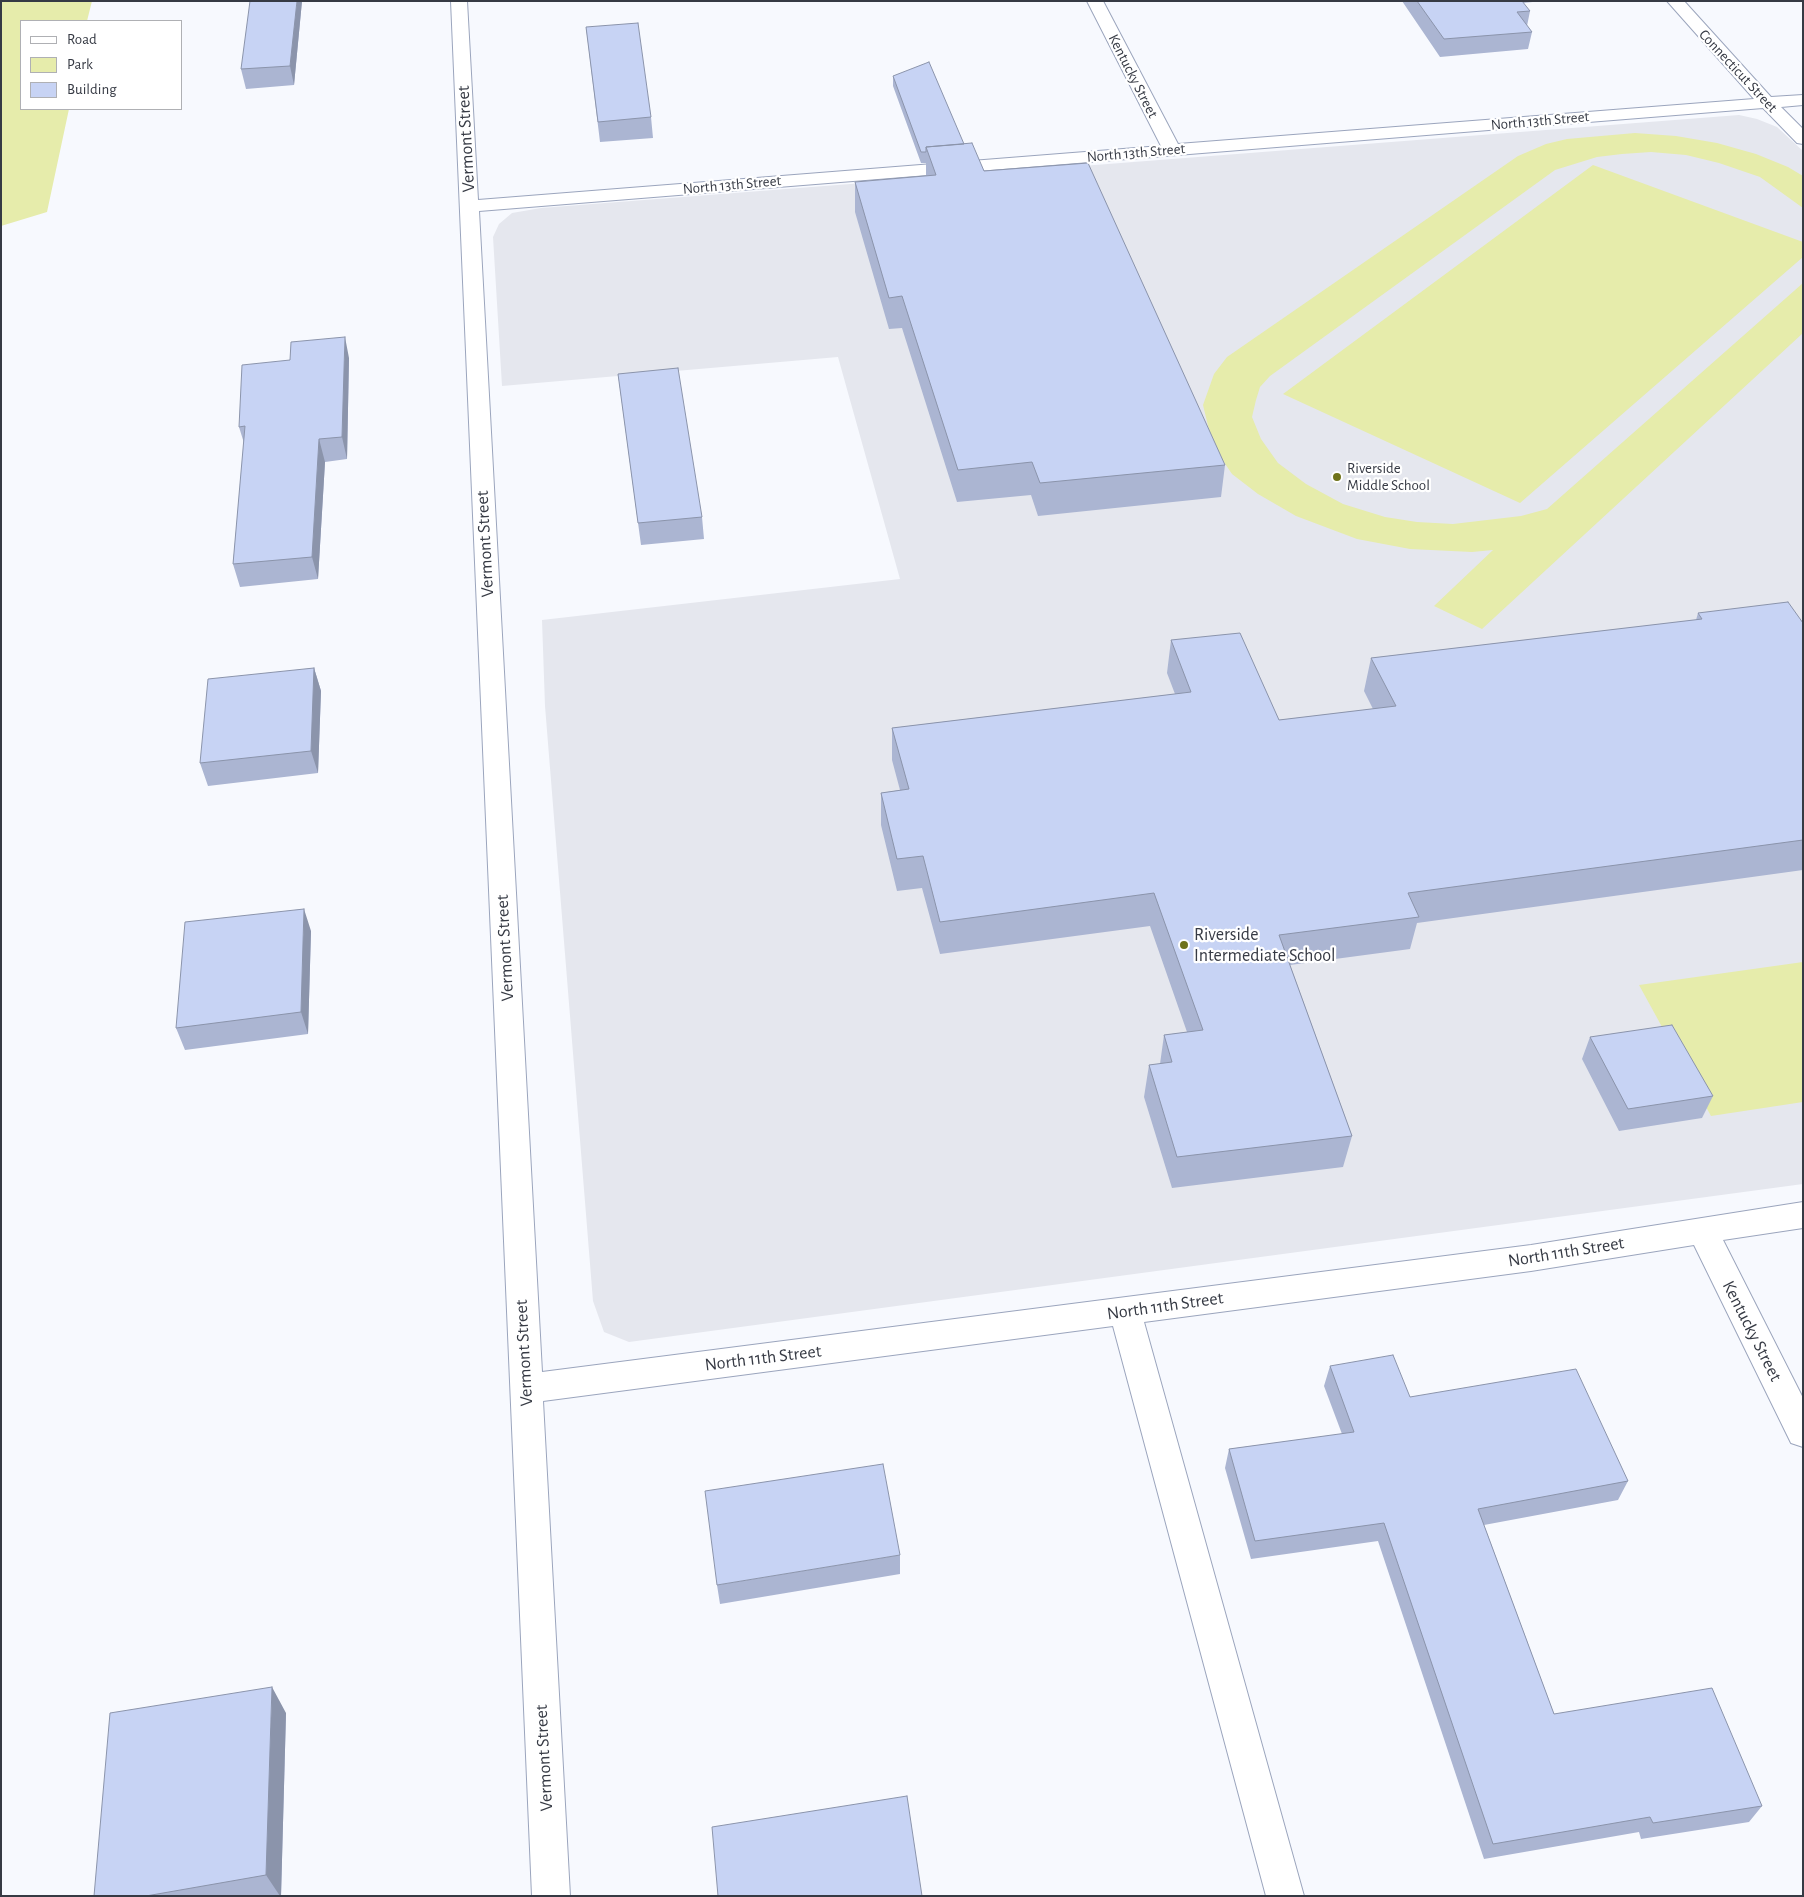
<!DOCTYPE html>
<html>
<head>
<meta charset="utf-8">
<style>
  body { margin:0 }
  #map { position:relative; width:1804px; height:1897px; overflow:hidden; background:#f7f9fe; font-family:"Alegreya Sans",sans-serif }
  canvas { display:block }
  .frame { position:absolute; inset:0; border:2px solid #363a44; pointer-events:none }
  .legend { position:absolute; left:20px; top:20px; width:162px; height:90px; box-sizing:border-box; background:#fff; border:1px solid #afb0b4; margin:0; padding:6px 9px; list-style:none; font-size:15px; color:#363a44 }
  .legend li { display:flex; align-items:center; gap:10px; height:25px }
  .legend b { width:25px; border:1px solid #afb0b4 }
</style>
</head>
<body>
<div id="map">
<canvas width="1804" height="1897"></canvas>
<div class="frame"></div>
<ul class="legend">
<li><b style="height:6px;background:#fff"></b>Road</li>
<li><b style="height:14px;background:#e6ecab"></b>Park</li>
<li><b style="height:14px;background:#c7d3f4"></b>Building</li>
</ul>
</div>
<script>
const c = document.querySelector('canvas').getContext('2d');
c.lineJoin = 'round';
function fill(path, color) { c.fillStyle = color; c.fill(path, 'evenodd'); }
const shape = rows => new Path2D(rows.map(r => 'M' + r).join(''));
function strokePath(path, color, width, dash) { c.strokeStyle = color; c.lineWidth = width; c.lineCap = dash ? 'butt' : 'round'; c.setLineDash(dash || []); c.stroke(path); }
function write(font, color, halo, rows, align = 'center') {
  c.font = font + ' "Alegreya Sans",sans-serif'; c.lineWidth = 4.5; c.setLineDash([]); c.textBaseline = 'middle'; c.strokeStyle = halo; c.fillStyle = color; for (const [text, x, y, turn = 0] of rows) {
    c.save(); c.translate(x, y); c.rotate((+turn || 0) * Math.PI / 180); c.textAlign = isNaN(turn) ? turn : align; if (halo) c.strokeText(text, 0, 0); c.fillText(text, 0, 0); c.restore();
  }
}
const built = shape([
  [1739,115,1757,119,1777,127,1803,151,1803,1184,629,1342,604,1332,593,1301,545,706,542,620,900,579,838,357,502,386,493,237,499,224,512,213,541,208]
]);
const green = shape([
  [1,1,92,1,87,21,21,21,21,109,69,109,47,212,1,226],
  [1635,133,1676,136,1717,143,1756,154,1788,167,1803,176,1803,208,1760,177,1719,163,1686,155,1651,152,1622,154,1597,157,1555,170,1270,376,1260,387,1256,400,1252,417,1261,439,1278,463,1306,484,1343,504,1385,517,1417,522,1453,524,1521,516,1547,509,1803,283,1803,333,1482,629,1434,606,1493,550,1472,552,1410,549,1357,539,1296,516,1258,494,1232,474,1213,446,1203,405,1214,374,1227,357,1518,156,1546,144,1567,139],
  [1593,165,1803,242,1803,257,1520,503,1283,394],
  [1803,962,1803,1102,1711,1116,1639,985]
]);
const minor = shape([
  [451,1,467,1,478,200,1161,146,1087,1,1103,1,1178,144,1754,99,1667,1,1684,1,1771,97,1803,95,1803,105,1781,107,1803,129,1803,144,1797,143,1763,108,479,211,542,1372,1531,1245,1803,1202,1803,1228,1723,1240,1803,1398,1803,1447,1791,1443,1694,1245,1531,1271,1144,1322,1304,1896,1266,1896,1113,1326,543,1401,570,1896,532,1896,451,1]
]);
const wall = shape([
  [302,1,294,85,246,89,241,69],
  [1402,1,1542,1,1523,3,1530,11,1527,26,1532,32,1528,49,1440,57],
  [586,27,651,117,653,138,600,142],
  [893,76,964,144,984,171,1225,465,1221,497,1038,516,1031,495,957,502,902,328,889,329,855,212,855,182,926,176,926,163,921,163,893,86],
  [349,358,347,459,325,462,318,579,240,587,233,564,244,443,239,427],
  [618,374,702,517,704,539,641,545],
  [1698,613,1803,623,1803,870,1417,923,1410,949,1290,965,1352,1136,1343,1167,1172,1188,1144,1097,1149,1065,1160,1064,1164,1035,1187,1032,1150,926,940,954,922,888,897,891,881,825,881,793,900,790,892,760,892,728,1175,694,1167,673,1171,640,1279,720,1373,709,1364,691,1371,658,1696,620],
  [314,668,321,691,318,773,208,786,200,763],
  [311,931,308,1034,185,1050,176,1028],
  [1590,1037,1713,1096,1702,1118,1619,1131,1582,1059],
  [1330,1366,1628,1481,1618,1500,1484,1525,1554,1714,1762,1806,1749,1822,1641,1839,1639,1832,1484,1859,1378,1541,1251,1559,1225,1468,1229,1449,1342,1434,1324,1386],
  [900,1555,900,1574,720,1604,717,1585],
  [286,1713,281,1896,94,1896]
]);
const shadedWall = shape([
  [297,1,302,1,294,85,290,66],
  [345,337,349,358,347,459,342,437],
  [319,439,325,462,318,579,312,557],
  [314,668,321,691,318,773,311,751],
  [304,909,311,931,308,1034,301,1012],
  [272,1687,286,1713,281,1896,280,1896,266,1875]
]);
const building = shape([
  [250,1,297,1,290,66,241,69,250,1],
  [1417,1,1522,1,1530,11,1517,12,1532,32,1444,39,1417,1],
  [638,23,651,117,598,122,586,27,638,23],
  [929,62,964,144,926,147,926,152,921,152,893,76,929,62],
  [972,143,984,171,1088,163,1225,465,1040,483,1032,462,958,470,902,296,889,298,855,182,936,175,926,147,972,143],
  [345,337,342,437,319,439,312,557,233,564,245,426,239,427,242,365,290,360,291,342,345,337],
  [678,368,702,517,638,523,618,374,678,368],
  [1788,602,1803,623,1803,840,1408,893,1419,917,1279,935,1352,1136,1177,1157,1149,1065,1172,1062,1164,1035,1203,1030,1154,893,940,922,923,856,897,859,881,793,909,789,892,728,1191,692,1171,640,1240,633,1279,720,1396,706,1371,658,1702,619,1698,613,1788,602],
  [314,668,311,751,200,763,208,679,314,668],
  [304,909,301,1012,176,1028,185,922,304,909],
  [1672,1025,1713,1096,1628,1109,1590,1037,1672,1025],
  [1393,1355,1410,1397,1576,1369,1628,1481,1478,1509,1554,1714,1712,1688,1762,1806,1653,1823,1650,1817,1493,1844,1384,1523,1255,1541,1229,1449,1354,1432,1330,1366,1393,1355],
  [883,1464,900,1555,717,1585,705,1491,883,1464],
  [272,1687,266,1875,146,1896,94,1896,110,1713,272,1687],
  [907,1796,922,1896,718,1896,712,1827,907,1796]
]);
const markers = [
  [1337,477,5,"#6f731a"],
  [1184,945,5,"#6f731a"]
];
const farStreetnames = [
  ["Connecticut Street",1738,71,47],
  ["Kentucky Street",1133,76,63],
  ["North 13th Street",1540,121,-5],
  ["North 13th Street",1136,153,-5],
  ["North 13th Street",732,185,-5]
];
const farPoinames = [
  ["Riverside",1347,468],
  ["Middle School",1347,485]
];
const streetNames = [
  ["Vermont Street",466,139,-93],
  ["Vermont Street",485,544,-93],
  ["Vermont Street",505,948,-93],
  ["North 11th Street",1566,1252,-9],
  ["North 11th Street",1165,1306,-8],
  ["Kentucky Street",1752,1331,63],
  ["Vermont Street",524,1353,-93],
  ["North 11th Street",763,1358,-7],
  ["Vermont Street",544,1758,-93]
];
const poiNames = [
  ["Riverside",1194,935],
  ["Intermediate School",1194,956]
];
fill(built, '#e5e7ee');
fill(green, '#e6ecab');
strokePath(minor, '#9ba5bd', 2);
fill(minor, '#fff');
fill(wall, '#abb5d2');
fill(shadedWall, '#8b94ab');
fill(building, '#c7d3f4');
strokePath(building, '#8b94ab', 1);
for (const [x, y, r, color] of markers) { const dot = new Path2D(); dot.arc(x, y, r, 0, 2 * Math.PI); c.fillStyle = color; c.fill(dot); strokePath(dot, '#fff', 2); }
write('15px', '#363a44', '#fff', farStreetnames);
write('15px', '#363a44', '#fff', farPoinames, 'left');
write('18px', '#363a44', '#fff', streetNames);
write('18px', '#363a44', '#fff', poiNames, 'left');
</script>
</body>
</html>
